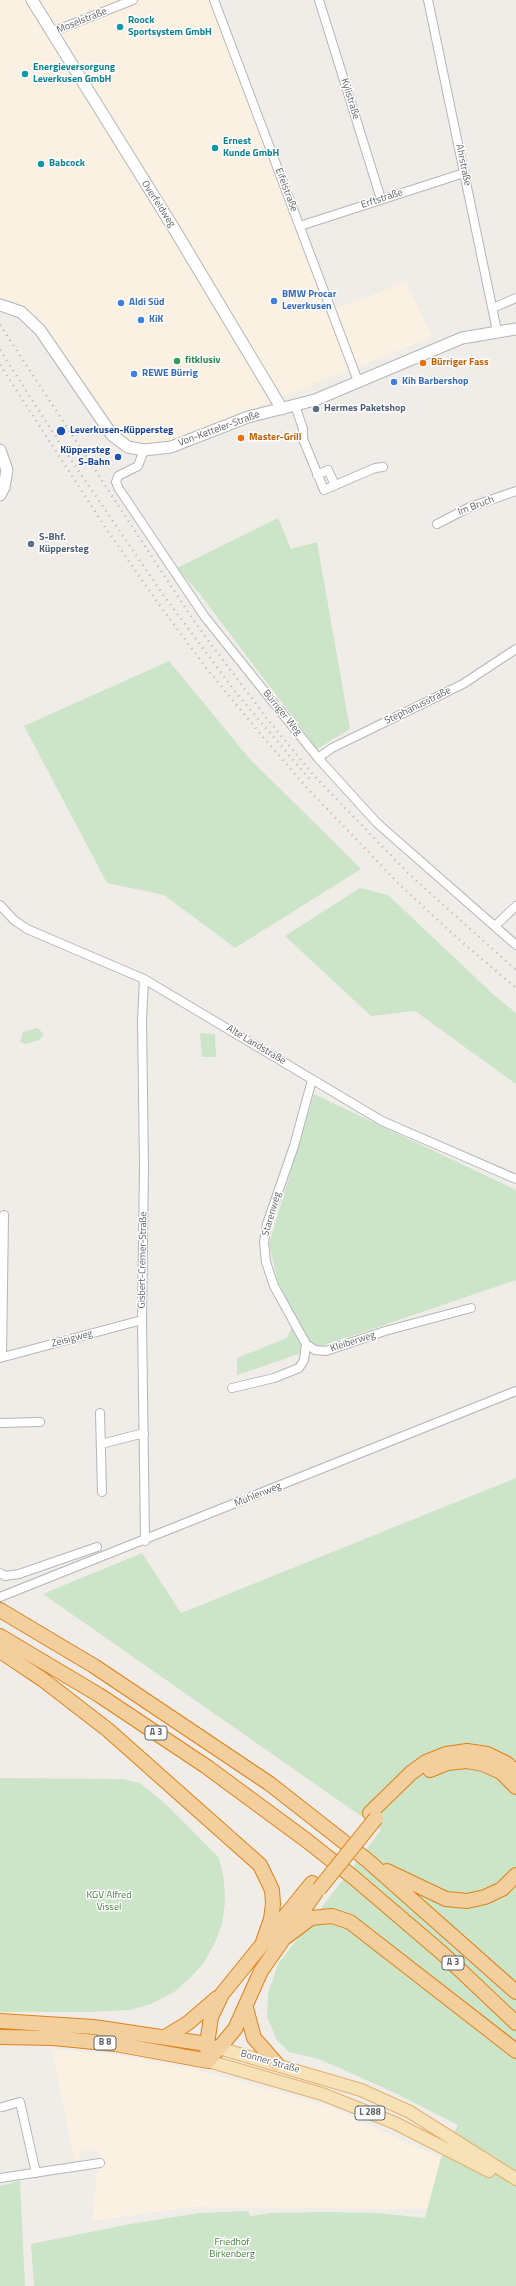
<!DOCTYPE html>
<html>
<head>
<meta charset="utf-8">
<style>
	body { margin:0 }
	canvas { display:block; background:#f0ede8 }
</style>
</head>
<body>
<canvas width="516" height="2286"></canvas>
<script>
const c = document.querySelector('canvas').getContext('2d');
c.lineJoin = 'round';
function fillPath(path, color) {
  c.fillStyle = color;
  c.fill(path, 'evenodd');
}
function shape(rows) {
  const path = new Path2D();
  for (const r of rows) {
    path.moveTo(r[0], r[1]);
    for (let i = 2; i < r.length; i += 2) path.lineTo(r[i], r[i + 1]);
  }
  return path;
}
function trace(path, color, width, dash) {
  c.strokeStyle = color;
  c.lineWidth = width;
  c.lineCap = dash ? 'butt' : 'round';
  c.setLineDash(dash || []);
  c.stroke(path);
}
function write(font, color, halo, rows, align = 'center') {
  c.font = font + ' "Titillium Web",sans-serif';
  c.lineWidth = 3;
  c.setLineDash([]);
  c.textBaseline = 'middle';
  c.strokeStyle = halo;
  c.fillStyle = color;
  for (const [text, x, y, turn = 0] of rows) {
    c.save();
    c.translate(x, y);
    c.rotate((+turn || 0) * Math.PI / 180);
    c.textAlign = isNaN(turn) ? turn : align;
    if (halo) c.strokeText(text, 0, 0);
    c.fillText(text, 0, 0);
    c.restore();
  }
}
const commercial = shape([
	[0,0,210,0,328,312,406,282,432,337,178,438,154,445,141,445,122,437,38,317,17,302,0,298],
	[52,2049,125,2056,193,2069,325,2105,441,2158,427,2209,190,2207,92,2221,99,2156,97,2148,79,2152,81,2160,74,2160]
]);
const green = shape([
	[278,518,291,549,317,542,350,729,317,749,199,593,177,568],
	[169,661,249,758,361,869,235,948,164,895,107,883,24,726],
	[360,888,388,895,494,995,516,1013,516,1084,415,1011,371,1016,285,936],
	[37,1028,44,1034,39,1040,26,1044,20,1042,23,1032],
	[200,1033,215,1034,216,1057,202,1057],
	[314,1094,516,1190,516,1280,237,1375,237,1358,287,1338,295,1319,278,1282,269,1244],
	[516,1478,516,2286,34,2286,31,2244,130,2224,200,2213,248,2211,250,2216,271,2213,325,2212,377,2213,425,2218,441,2158,458,2125,393,2092,319,2059,289,2052,277,2040,267,2017,268,1993,278,1964,381,1830,43,1594,142,1553,181,1613],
	[0,1778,122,1779,140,1783,169,1807,219,1858,224,1880,225,1902,222,1924,214,1945,203,1964,188,1980,174,1992,151,2004,130,2010,89,2012,0,2012],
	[20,2181,25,2286,0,2286,0,2186]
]);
const street = shape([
	[214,0,358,381],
	[319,0,381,199],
	[428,0,497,331],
	[52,32,133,0],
	[300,226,464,173],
	[493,308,516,298],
	[295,405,303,429,303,439,324,490,375,468,383,467],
	[144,450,138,466,118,476,116,482,119,489,205,617,318,758,377,823,516,945],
	[317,475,328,470,335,485],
	[437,524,470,507,516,491],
	[318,758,332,748,463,684,516,649],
	[0,905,14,920,27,929,144,979,382,1121,516,1179],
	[495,926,516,906],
	[144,979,142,1021,144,1166,142,1320,145,1541],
	[306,1344,274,1286,266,1262,264,1242,267,1224,294,1146,312,1080],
	[2,1357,4,1215],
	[0,1358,142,1320],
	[232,1388,274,1378,299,1368,304,1360,306,1344,315,1350,326,1351,385,1331,471,1308],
	[100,1413,102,1492],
	[0,1423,40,1422],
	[101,1444,144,1433],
	[0,1573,5,1576,19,1574,97,1547],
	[0,1597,516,1391],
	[2,2107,20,2102,36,2173],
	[0,2178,100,2163]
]);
const secondary = shape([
	[32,0,173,227,282,409],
	[0,305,21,312,40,330,112,435,128,447,144,450,171,447,248,417,315,400,462,338,516,329],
	[0,450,7,470,4,487,0,495]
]);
const primary = shape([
	[212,2046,361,2090,410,2112,516,2179],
	[208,2061,322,2094,395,2123,489,2171]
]);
const highway = shape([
	[0,1610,94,1666,270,1784,367,1860,516,1992],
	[0,1636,99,1695,207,1767,306,1840,353,1877,442,1953,516,2023],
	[0,1651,42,1679,108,1730,260,1865,272,1890,273,1904,271,1919,263,1942],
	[430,1770,447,1763,467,1761,483,1764,501,1772,516,1787],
	[370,1813,411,1773,426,1762,446,1754,467,1751,487,1754,506,1763,516,1772],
	[387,1871,446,1899,467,1901,485,1897,502,1889,516,1875],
	[283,1939,311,1918,332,1916,350,1922,516,2051],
	[246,2008,254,2038,276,2063],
	[0,2021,94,2027,207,2044],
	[0,2037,53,2038,115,2044,208,2061],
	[165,2037,188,2023,217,1998],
	[208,2061,207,2044,211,2017,222,1994,312,1883],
	[208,2061,235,2029,261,1971,316,1892]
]);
const rail = shape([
	[0,325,196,624,268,720,317,779,410,875,516,970],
	[0,350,61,445,164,596,237,694,312,782],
	[0,365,107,530,158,603,207,669,263,737,307,788,401,886,455,936,516,988]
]);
const highwayBridge = shape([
	[319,1889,376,1818]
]);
const markers = [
	[120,27,4,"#0f9aa8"],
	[25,74,4,"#0f9aa8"],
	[215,148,4,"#0f9aa8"],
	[41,164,4,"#0f9aa8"],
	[274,301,4,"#3f7fe0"],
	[121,303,4,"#3f7fe0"],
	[141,320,4,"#3f7fe0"],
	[177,361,4,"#2e9e5b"],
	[423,363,4,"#e8710a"],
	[134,374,4,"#3f7fe0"],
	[394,382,4,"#3f7fe0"],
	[316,409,4,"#5c6f8a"],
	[61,431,5,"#1a4fb4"],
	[241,438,4,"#e8710a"],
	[118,457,4,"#1a4fb4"],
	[31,544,4,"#5c6f8a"]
];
const shields = [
	[156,1733,22],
	[453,1963,22],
	[105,2043,22],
	[370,2113,30]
];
const shieldNames = [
	["A 3",156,1733],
	["A 3",453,1963],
	["B 8",105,2043],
	["L 288",370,2113]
];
const streetNames = [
	["Moselstraße",82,21,-22],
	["Kyllstraße",350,99,73],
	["Ahrstraße",463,165,78],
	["Eifelstraße",286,190,69],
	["Erftstraße",382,199,-18],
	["Overfeldweg",158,204,57],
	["Von-Ketteler-Straße",219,429,-20],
	["Im Bruch",476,506,-21],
	["Stephanusstraße",418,706,-26],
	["Bürriger Weg",282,713,51],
	["Alte Landstraße",256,1045,31],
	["Starenweg",272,1214,-74],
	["Gisbert-Cremer-Straße",143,1260,-89],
	["Zeisigweg",72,1339,-15],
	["Kleiberweg",353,1342,-18],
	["Mühlenweg",258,1495,-22],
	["Bonner Straße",270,2062,16]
];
const cultureNames = [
	["Roock",128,21],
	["Sportsystem GmbH",128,33],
	["Energieversorgung",33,68],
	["Leverkusen GmbH",33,80],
	["Ernest",223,142],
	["Kunde GmbH",223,154],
	["Babcock",49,164]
];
const shopNames = [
	["BMW Procar",282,295],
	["Leverkusen",282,307],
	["Aldi Süd",129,303],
	["KiK",149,320],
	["REWE Bürrig",142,374],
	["Kih Barbershop",402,382]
];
const leisureNames = [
	["fitklusiv",185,361]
];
const foodNames = [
	["Bürriger Fass",431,363],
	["Master-Grill",249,438]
];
const serviceNames = [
	["Hermes Paketshop",324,409],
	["S-Bhf.",39,538],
	["Küppersteg",39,550]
];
const transitNames = [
	["Leverkusen-Küppersteg",70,431],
	["Küppersteg",110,451,"right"],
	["S-Bahn",110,463,"right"]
];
const parkNames = [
	["KGV Alfred",109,1896],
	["Vissel",109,1908],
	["Friedhof",232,2243],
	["Birkenberg",232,2255]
];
fillPath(commercial, '#fbf1e2');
fillPath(green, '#cce4c8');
trace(street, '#b3b6b9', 10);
trace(secondary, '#b2b6b9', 13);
trace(primary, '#e3b06e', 14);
trace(highway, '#de821a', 16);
trace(street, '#fff', 8);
trace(secondary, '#fff', 11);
trace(primary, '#f7e2b7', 12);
trace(highway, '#f2cf9d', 14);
trace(rail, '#b4b5b5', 2.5, [1, 5]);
trace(highwayBridge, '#de821a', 16, []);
trace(highwayBridge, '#f2cf9d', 14);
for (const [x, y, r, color] of markers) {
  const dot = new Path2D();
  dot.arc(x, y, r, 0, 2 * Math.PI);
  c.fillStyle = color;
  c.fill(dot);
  trace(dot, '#fff', 1.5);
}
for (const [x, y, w] of shields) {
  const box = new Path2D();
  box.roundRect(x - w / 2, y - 7, w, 14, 3);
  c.fillStyle = '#fff';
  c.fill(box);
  trace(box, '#606467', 1);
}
write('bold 9px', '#606467', null, shieldNames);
write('10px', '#606467', '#fff', streetNames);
write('bold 10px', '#0d838f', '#fff', cultureNames, 'left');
write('bold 10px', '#366cbe', '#fff', shopNames, 'left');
write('bold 10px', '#27864d', '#fff', leisureNames, 'left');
write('bold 10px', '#c56008', '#fff', foodNames, 'left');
write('bold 10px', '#4e5e75', '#fff', serviceNames, 'left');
write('bold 10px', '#164399', '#fff', transitNames, 'left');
write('10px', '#457f3f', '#fff', parkNames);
</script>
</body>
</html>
